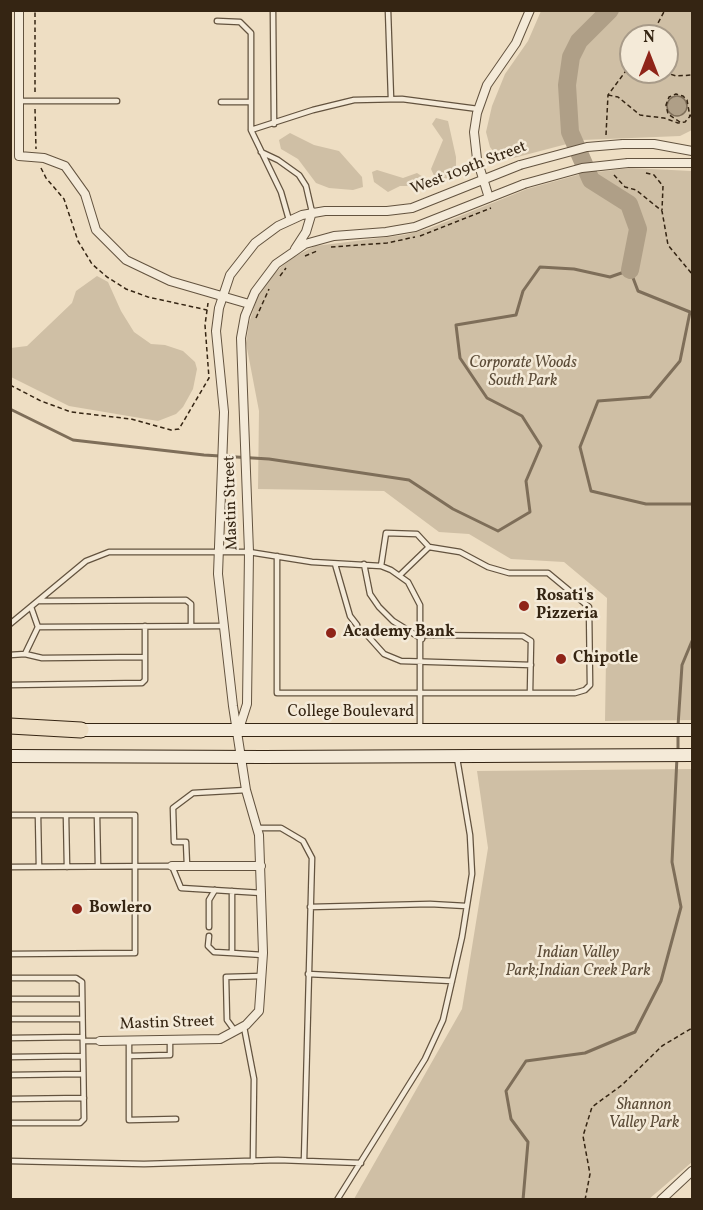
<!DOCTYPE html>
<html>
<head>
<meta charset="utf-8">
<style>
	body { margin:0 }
	#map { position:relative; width:703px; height:1210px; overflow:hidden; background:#eedec3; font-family:Vollkorn,serif }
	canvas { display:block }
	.frame { position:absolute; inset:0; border:12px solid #352513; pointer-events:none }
	.north { position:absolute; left:619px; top:24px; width:60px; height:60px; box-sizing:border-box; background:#f4ead8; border:2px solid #a89b89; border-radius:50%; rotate:0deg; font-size:16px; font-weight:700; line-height:24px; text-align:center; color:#352513 }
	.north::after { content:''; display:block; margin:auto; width:21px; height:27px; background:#8f2418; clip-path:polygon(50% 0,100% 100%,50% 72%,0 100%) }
</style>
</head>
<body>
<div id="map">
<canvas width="703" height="1210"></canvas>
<div class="frame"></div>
<div class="north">N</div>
</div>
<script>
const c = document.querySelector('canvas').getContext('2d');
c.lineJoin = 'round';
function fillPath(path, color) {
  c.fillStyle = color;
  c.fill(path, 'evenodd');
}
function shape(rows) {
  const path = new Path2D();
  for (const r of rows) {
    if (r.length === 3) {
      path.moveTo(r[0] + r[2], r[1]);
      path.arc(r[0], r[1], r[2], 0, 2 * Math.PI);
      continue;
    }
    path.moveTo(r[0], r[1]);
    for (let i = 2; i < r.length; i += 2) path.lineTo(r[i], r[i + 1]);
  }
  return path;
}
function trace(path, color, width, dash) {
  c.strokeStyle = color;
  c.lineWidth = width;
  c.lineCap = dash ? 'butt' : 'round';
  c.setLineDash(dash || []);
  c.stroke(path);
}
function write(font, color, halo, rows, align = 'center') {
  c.font = font + ' Vollkorn,serif';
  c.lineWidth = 5;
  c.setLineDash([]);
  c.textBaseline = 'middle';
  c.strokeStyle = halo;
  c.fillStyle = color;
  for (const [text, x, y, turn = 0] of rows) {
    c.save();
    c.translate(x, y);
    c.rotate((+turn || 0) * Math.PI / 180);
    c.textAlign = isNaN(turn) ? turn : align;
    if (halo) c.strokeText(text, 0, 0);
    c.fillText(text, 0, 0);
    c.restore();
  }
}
const green = shape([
	[541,11,692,11,692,130,680,136,582,140,506,160,497,156,490,147,486,132,492,106,505,74,528,41],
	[631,36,667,36,667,72,631,72],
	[436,118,448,121,456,157,456,168,453,174,441,182,436,180,431,169,443,140,432,124],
	[290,133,314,145,339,151,362,177,363,187,353,190,329,188,316,183,298,159,281,149,279,140],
	[630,168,692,171,692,720,605,721,607,598,564,562,511,559,469,534,439,532,384,491,258,489,259,411,246,343,249,323,258,296,267,281,281,267,294,257,315,246,404,235,428,229,527,189,581,174],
	[377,170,403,178,417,173,423,177,425,181,420,186,400,186,388,192,374,182,372,172],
	[97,276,108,282,121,311,134,332,151,344,165,345,183,351,195,362,197,369,193,389,183,407,176,414,158,421,69,406,11,377,11,348,27,346,72,303,76,291],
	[692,769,692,1162,649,1199,354,1199,462,1009,488,848,477,771]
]);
const water = shape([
	[677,106,10]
]);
const stream = shape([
	[10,409,73,440,204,455,269,459,409,480,453,509,498,531,530,512,526,481,541,446,522,416,487,398,460,358,456,325,516,315,523,291,540,267,574,269,610,277,630,270,638,291,690,312,680,361,650,397,598,401,580,447,591,491,646,504,692,504],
	[678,726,682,665,692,641],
	[678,750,678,733],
	[523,1200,528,1142,511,1119,506,1091,526,1061,585,1053,635,1032,661,981,681,907,672,862,677,757]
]);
const river = shape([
	[610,10,579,41,571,57,567,85,570,132,591,180,629,204,638,229,630,270]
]);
const path = shape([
	[651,36,665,10],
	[664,72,676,76,692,75],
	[35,92,35,10],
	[608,95,618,97,640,115,646,116,664,118,678,123,685,122,692,114],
	[35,109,36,149],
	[680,122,668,114,666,105,669,97,676,94,683,96,687,100,690,117],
	[606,135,608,95,631,64],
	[41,168,46,178,64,199,78,241,92,264,107,277,126,289,148,297,207,310],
	[646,173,654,175,663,186,662,210],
	[614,175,625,187,636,190,662,211,668,245,692,274],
	[420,236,491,208],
	[331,247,387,243,415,237],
	[305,256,317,251],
	[280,276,286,268],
	[256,318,269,289],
	[10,385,41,401,71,412,131,419,171,430,179,429,209,378,205,325,208,303],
	[585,1200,590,1174,583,1136,592,1107,622,1085,662,1046,692,1028]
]);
const service = shape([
	[273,10,274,124],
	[388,10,391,99],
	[217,21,240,22,251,33,251,130,281,192,289,220],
	[19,101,117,101],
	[221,102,249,102],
	[251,130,313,110,354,100,402,99,478,109],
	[261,152,278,160,299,175,306,186,312,212],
	[277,556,277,693,575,693,585,690,590,685,589,607,548,573,509,573,488,567,460,552,429,547,400,575],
	[335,564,350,616,357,625],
	[364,564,370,594,379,607,393,621,422,639],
	[381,566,386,533,417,534,429,547],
	[38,601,186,600,191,604,191,626],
	[31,607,38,627,223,626],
	[10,624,86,561,109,552,249,552,312,562,381,566,391,570,408,582,420,605,420,730],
	[367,635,384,654,401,661,531,665],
	[422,635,523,636,531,641,530,693],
	[25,654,38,627],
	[10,655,25,654,42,658,145,657],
	[10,685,142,683,145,680,145,626],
	[10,815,135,815,135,953,10,954],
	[38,815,39,867],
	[66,815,67,867],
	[97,815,98,866],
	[256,828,281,828,303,841,312,858,304,1161],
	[187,865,186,842,174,842,173,808,193,793,246,790],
	[10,867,172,866,181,888,262,893],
	[232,891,232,953,263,955],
	[310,907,430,904,466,906],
	[209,927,209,900,215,890],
	[209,936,208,946,214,952,232,953],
	[308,974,452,981],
	[10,978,76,978,82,982,84,1119,80,1123,10,1123],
	[10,999,82,999],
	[10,1019,82,1019],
	[244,1027,254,1079,253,1161],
	[235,1031,227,1020,226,977,262,976],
	[10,1038,83,1037],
	[83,1041,100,1041],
	[129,1041,129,1120,176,1119],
	[129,1056,170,1055,170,1040],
	[10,1057,83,1056],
	[10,1075,83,1074],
	[10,1099,84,1098],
	[10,1161,144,1164,278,1160,361,1163],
	[337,1200,425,1059,443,1020,462,937,472,874,470,835,457,758]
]);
const minor = shape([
	[19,10,19,156,44,158,65,166,85,194,96,230,126,260,170,281,249,304],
	[623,144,654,144,692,151],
	[628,163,692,163],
	[489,198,477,159,474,132,477,113,487,85,516,43,530,10],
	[295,249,306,232,312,212],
	[239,729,247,704,249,552,241,338,245,316,255,292,276,264,305,244,334,236,386,232,415,227,524,184],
	[172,866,261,866],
	[100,1041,220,1039,246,1025,259,1011,263,953,259,835,246,790,233,706,218,574,224,412,216,331,219,308,230,275,255,243,278,226,302,215,325,211,387,211,412,208,520,165],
	[661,1200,692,1171]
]);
const secondary = shape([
	[73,730,692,730],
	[10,756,263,757,692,755]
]);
const motorway = shape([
	[10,726,81,730]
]);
const minorBridge = shape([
	[520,165,587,147,623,144],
	[524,184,582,168,628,163]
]);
const markers = [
	[524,606,6,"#8f2418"],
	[331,633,6,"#8f2418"],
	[561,659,6,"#8f2418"],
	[77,909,6,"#8f2418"]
];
const streetNames = [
	["West 109th Street",469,169,-21],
	["Mastin Street",232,503,-92],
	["College Boulevard",351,713],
	["Mastin Street",167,1024,-2]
];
const parkNames = [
	["Corporate Woods",523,364],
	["South Park",523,382],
	["Indian Valley",578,954],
	["Park;Indian Creek Park",578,972],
	["Shannon",644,1106],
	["Valley Park",644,1124]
];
const poiNames = [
	["Rosati's",536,597],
	["Pizzeria",536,615],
	["Academy Bank",343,633],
	["Chipotle",573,659],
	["Bowlero",89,909]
];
fillPath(green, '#cfbfa5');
fillPath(water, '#af9f87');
trace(water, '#7e6e59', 1.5);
trace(stream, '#7e6e59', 3);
trace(river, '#af9f87', 18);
trace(service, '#63533f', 7);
trace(minor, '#63533f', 10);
trace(secondary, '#352513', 14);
trace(motorway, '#352513', 17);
trace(path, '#352513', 1.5, [4.5, 3]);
trace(service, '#f4ead8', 4.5);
trace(minor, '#f4ead8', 8);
trace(secondary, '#f4ead8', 12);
trace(motorway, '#eedec3', 15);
trace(minorBridge, '#63533f', 10, []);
trace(minorBridge, '#f4ead8', 8);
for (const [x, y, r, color] of markers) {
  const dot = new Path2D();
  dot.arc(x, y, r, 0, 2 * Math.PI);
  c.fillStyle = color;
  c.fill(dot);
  trace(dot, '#f4ead8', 2);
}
write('16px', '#352513', '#f4ead8', streetNames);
write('italic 16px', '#5c4c38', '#f4ead8', parkNames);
write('bold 16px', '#352513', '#f4ead8', poiNames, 'left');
</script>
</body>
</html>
